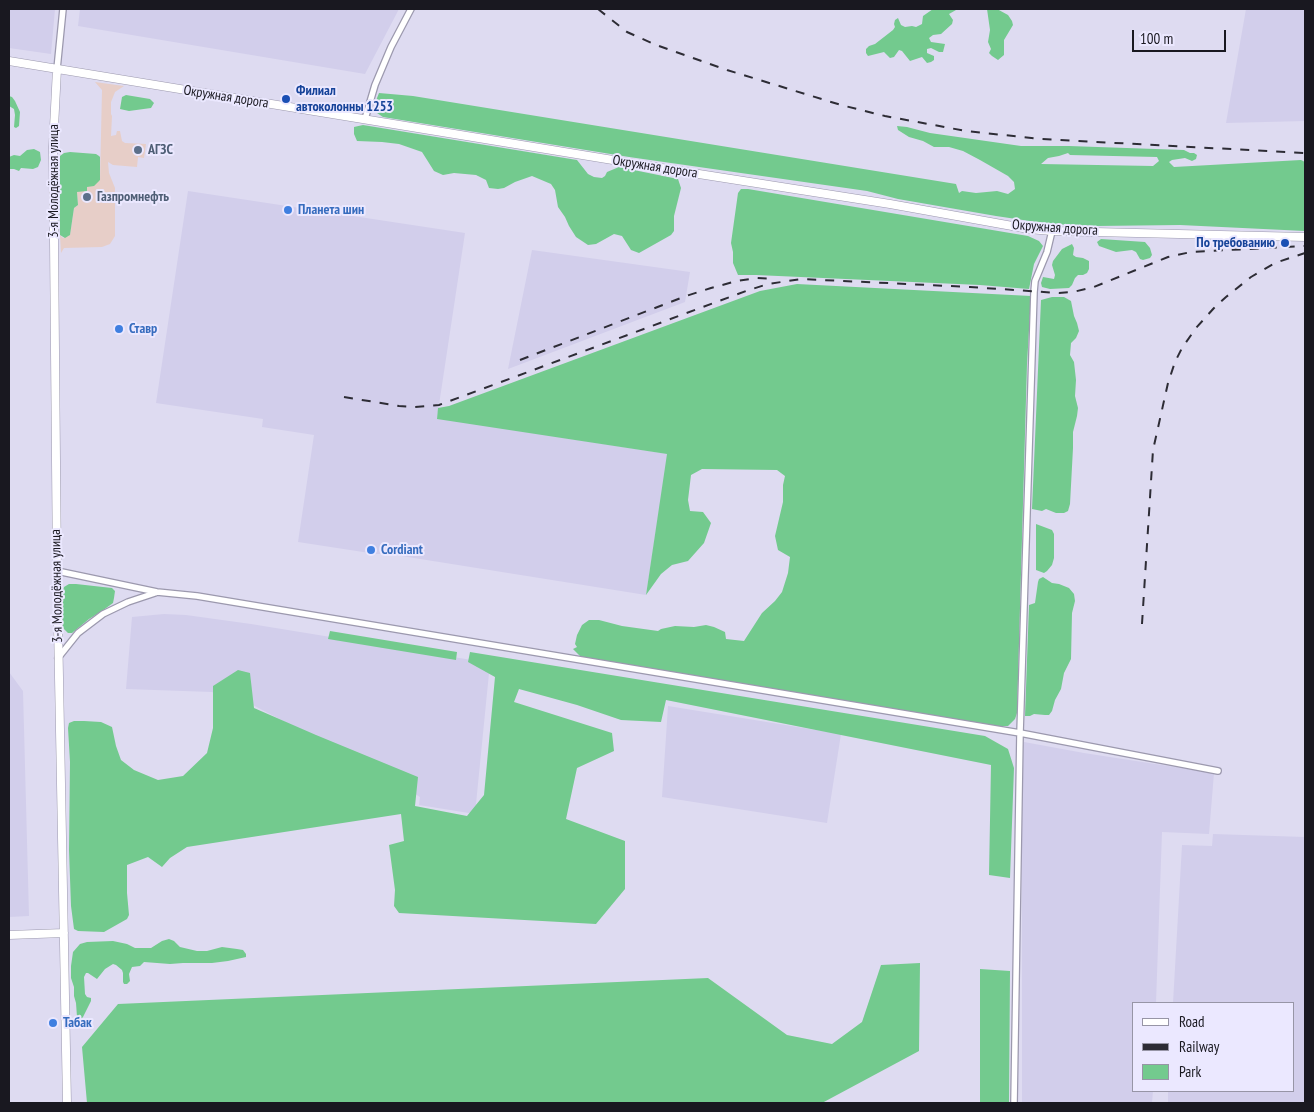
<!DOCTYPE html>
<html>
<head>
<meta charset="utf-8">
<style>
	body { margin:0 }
	#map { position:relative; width:1314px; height:1112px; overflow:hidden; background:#dedbf1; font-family:"PT Sans Narrow",sans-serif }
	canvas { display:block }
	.frame { position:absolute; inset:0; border:10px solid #191820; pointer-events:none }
	.legend { position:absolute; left:1132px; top:1002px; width:162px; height:90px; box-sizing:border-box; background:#ebe8ff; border:1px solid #9795a6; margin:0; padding:6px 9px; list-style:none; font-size:15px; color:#191820 }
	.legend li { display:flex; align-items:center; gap:10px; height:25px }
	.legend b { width:25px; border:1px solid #9795a6 }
	.scale { position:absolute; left:1132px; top:30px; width:94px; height:22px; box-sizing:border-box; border:2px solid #191820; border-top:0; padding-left:6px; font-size:15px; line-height:18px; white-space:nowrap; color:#191820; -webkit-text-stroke:4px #ebe8ff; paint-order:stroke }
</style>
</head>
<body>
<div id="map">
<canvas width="1314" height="1112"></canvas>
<div class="frame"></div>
<ul class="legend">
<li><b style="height:6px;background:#fff"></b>Road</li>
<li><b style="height:6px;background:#2d2c35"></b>Railway</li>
<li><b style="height:14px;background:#73ca8e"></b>Park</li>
</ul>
<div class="scale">100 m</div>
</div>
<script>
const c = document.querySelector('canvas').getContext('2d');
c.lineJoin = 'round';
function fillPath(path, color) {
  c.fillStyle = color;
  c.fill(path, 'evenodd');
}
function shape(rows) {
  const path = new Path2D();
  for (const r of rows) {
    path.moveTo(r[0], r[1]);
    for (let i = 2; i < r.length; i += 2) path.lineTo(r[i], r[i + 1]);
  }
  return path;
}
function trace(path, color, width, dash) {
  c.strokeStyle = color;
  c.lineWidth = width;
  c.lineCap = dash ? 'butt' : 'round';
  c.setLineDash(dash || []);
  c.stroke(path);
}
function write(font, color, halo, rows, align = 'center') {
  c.font = font + ' "PT Sans Narrow",sans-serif';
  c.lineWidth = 4;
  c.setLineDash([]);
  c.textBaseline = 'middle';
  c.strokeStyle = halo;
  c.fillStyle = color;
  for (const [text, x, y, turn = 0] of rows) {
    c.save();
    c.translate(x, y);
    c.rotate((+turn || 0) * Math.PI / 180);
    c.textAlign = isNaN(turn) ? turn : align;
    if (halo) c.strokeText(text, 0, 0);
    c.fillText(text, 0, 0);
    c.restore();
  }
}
const commercial = shape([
	[95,82,124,86,115,92,111,102,111,114,112,116,111,136,116,135,117,131,120,131,122,141,125,143,146,144,144,158,138,157,137,167,113,165,108,162,109,173,115,188,115,236,110,244,102,247,64,248,61,253,60,235,63,238,70,235,74,208,78,205,77,192,100,180,102,90]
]);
const built = shape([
	[9,9,55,9,51,54,9,48],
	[80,9,399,9,365,74,78,26],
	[1246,9,1305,9,1305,121,1226,123],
	[188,191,465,233,437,418,668,454,646,595,389,554,376,554,298,542,314,435,262,427,263,419,156,403],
	[532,250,690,272,685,302,508,369],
	[164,614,186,615,251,624,490,663,475,814,419,805,420,797,383,774,251,704,249,710,212,692,126,689,132,617],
	[9,672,23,691,29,916,9,917],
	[668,706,841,734,827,823,662,797],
	[1024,742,1084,753,1214,773,1209,834,1162,832,1156,1003,1133,1003,1133,1091,1153,1091,1152,1103,1022,1103,1022,749],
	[1213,834,1305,837,1305,1103,1168,1103,1168,1091,1293,1091,1293,1003,1173,1003,1182,845,1212,846]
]);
const green = shape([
	[933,9,956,9,956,10,949,14,953,20,952,24,941,34,933,35,929,38,931,42,945,44,943,52,939,52,931,48,927,49,927,53,934,56,934,60,931,62,927,63,922,57,910,61,902,51,899,50,894,57,890,58,884,52,868,56,866,53,866,49,869,46,875,44,893,30,895,27,894,24,895,20,898,18,901,25,905,27,912,26,916,27,922,24,923,16],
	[987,9,997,9,1008,15,1012,21,1013,25,1004,40,1004,55,998,60,992,56,989,53,991,49,988,42,990,30],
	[379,93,413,96,956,184,959,193,962,191,976,193,997,191,1008,194,1015,189,1014,182,1008,176,980,160,963,151,949,147,934,147,923,141,909,137,898,130,897,126,907,127,930,133,1021,146,1069,146,1184,150,1190,153,1194,153,1197,155,1196,159,1192,161,1185,158,1172,160,1169,162,1174,167,1301,160,1305,162,1305,231,1180,225,1096,226,1050,224,996,216,898,199,867,191,629,157,383,117,377,113,376,107,375,103],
	[1068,153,1070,155,1157,157,1159,161,1153,166,1041,164,1048,158,1059,156],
	[126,95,150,99,154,103,151,108,129,111,120,109,122,97],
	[9,96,12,97,15,101,20,112,19,126,16,128,14,127,15,115,14,109,9,106],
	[363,125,577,160,588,174,594,177,602,178,605,176,607,172,619,167,678,179,681,188,674,216,674,231,671,235,639,253,631,250,622,236,614,234,596,244,588,245,576,237,569,226,565,217,558,207,555,190,551,184,532,176,515,182,504,188,498,189,489,188,486,180,476,175,454,173,443,175,434,171,422,152,399,144,382,142,357,141,354,134,354,127],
	[34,149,40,152,41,160,38,167,33,169,21,168,19,171,14,169,9,169,9,157,14,155,20,156,27,150],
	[70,152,96,154,99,156,100,157,100,180,94,186,87,187,87,191,77,192,78,205,74,208,70,235,65,238,60,235,59,162,60,156,64,153],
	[741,189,748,189,1028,236,1039,241,1043,246,1034,264,1029,289,980,285,756,275,738,275,733,263,733,252,731,243,738,193],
	[1101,239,1145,242,1150,248,1152,255,1150,258,1143,260,1140,259,1136,252,1132,250,1116,252,1099,246,1097,242],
	[1072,244,1074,248,1073,255,1076,257,1083,258,1089,261,1089,269,1087,273,1083,275,1078,275,1075,278,1072,285,1069,288,1050,289,1042,287,1041,283,1043,277,1054,279,1055,275,1052,265,1053,261,1062,249],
	[797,284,1031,296,1027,364,1017,713,1015,719,1008,726,989,726,587,658,580,656,573,649,577,647,575,644,577,635,582,625,589,620,599,620,622,626,658,631,661,629,675,626,694,627,706,625,714,627,725,632,726,639,744,641,762,613,775,601,782,592,788,573,790,557,778,550,775,536,783,502,783,485,785,476,777,470,702,469,691,475,688,500,690,511,703,512,711,523,704,543,688,561,672,565,661,574,646,595,667,454,437,419,438,408,449,406,760,291],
	[1052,297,1064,297,1071,301,1074,316,1077,323,1079,331,1076,338,1071,343,1070,355,1074,362,1076,380,1075,396,1078,408,1077,416,1073,432,1073,448,1070,504,1068,511,1064,513,1056,513,1046,509,1042,511,1032,509,1041,300],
	[1036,524,1052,530,1054,534,1054,558,1052,565,1047,571,1044,573,1036,570],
	[1043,577,1052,583,1059,584,1069,588,1074,594,1075,601,1072,613,1071,659,1064,673,1061,689,1055,700,1052,711,1049,715,1045,715,1034,714,1030,716,1025,716,1029,605,1035,603,1038,582,1039,579],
	[69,584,76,584,112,588,115,591,114,598,113,603,102,611,89,619,72,633,68,633,63,628,62,595,64,587],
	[330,631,457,652,456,660,328,639],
	[470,652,985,736,1008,749,1014,768,1010,878,989,875,991,765,666,700,661,722,621,720,577,705,519,689,514,702,612,733,614,751,577,768,566,819,625,841,625,889,596,924,399,913,394,906,395,890,389,845,404,841,401,814,187,847,170,858,162,867,148,857,127,865,127,893,129,915,127,919,104,932,78,931,74,929,71,906,69,850,70,762,68,728,69,723,74,721,84,721,101,722,112,727,116,746,121,760,134,770,158,780,183,776,207,753,213,728,213,686,238,670,250,673,254,708,316,735,418,777,415,806,467,816,484,795,495,677,468,662],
	[169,939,174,941,180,947,197,951,207,951,222,947,237,949,243,950,246,954,246,957,228,961,212,963,183,963,170,964,144,962,140,966,132,967,129,974,130,981,127,984,124,984,123,982,123,973,122,970,116,965,113,964,105,969,97,979,88,973,86,973,84,977,85,994,87,997,91,998,91,1001,83,1017,81,1019,77,1017,76,1003,74,996,74,987,71,978,71,966,73,952,80,944,87,942,113,941,127,944,135,948,151,948,162,941],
	[920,963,919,1051,822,1103,87,1103,82,1047,118,1004,708,978,787,1035,832,1044,862,1022,881,965],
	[980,969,1010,971,1009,1103,980,1103]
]);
const minor = shape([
	[57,69,63,9],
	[365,119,375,85,391,47,411,9],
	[57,571,157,592,197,596,1020,733,1218,771],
	[58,658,78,633,103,614,128,602,155,593],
	[1014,1103,1020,733,1034,292,1035,281,1047,252,1052,231]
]);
const secondary = shape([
	[9,61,686,172,890,204,1029,229,1052,231,1305,237],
	[57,69,53,147,54,241,57,571,67,1103],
	[9,935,64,933]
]);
const rail = shape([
	[598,9,627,32,656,45,727,70,841,105,885,116,966,131,1041,139,1305,153],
	[520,360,686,296,711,288,737,281,757,278,774,279],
	[344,397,399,406,414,407,439,405,746,291,768,284,801,279,970,287,1059,293,1073,292,1094,287,1168,257,1191,252,1305,246],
	[1142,624,1153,450,1168,383,1175,362,1182,348,1196,328,1214,308,1226,297,1251,277,1275,263,1305,253]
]);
const markers = [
	[286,99,5,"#1a4fb4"],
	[138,150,5,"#5c6f8a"],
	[87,197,5,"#5c6f8a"],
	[288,210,5,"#3f7fe0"],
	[1285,243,5,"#1a4fb4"],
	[119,329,5,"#3f7fe0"],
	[371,550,5,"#3f7fe0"],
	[53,1023,5,"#3f7fe0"]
];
const transitNames = [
	["Филиал",296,91],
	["автоколонны 1253",296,107],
	["По требованию",1275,243,"right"]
];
const streetNames = [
	["Окружная дорога",226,97,9],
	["Окружная дорога",655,167,9],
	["3-я Молодёжная улица",54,181,-90],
	["Окружная дорога",1055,228,4],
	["3-я Молодёжная улица",57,586,-91]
];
const serviceNames = [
	["АГЗС",148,150],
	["Газпромнефть",97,197]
];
const shopNames = [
	["Планета шин",298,210],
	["Ставр",129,329],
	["Cordiant",381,550],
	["Табак",63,1023]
];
fillPath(commercial, '#e7cec8');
fillPath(built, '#d2ceeb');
fillPath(green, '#73ca8e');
trace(minor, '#9c99ae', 8);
trace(secondary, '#9c99ae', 9);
trace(minor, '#fff', 5.5);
trace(secondary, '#fff', 8);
trace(rail, '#2d2c35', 2, [9, 9]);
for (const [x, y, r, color] of markers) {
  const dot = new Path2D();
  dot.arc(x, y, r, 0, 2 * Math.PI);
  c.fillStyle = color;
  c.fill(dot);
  trace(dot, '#ebe8ff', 2);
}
write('bold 14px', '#164399', '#ebe8ff', transitNames, 'left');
write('14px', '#191820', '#ebe8ff', streetNames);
write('bold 14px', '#4e5e75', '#ebe8ff', serviceNames, 'left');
write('bold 14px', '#366cbe', '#ebe8ff', shopNames, 'left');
</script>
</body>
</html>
